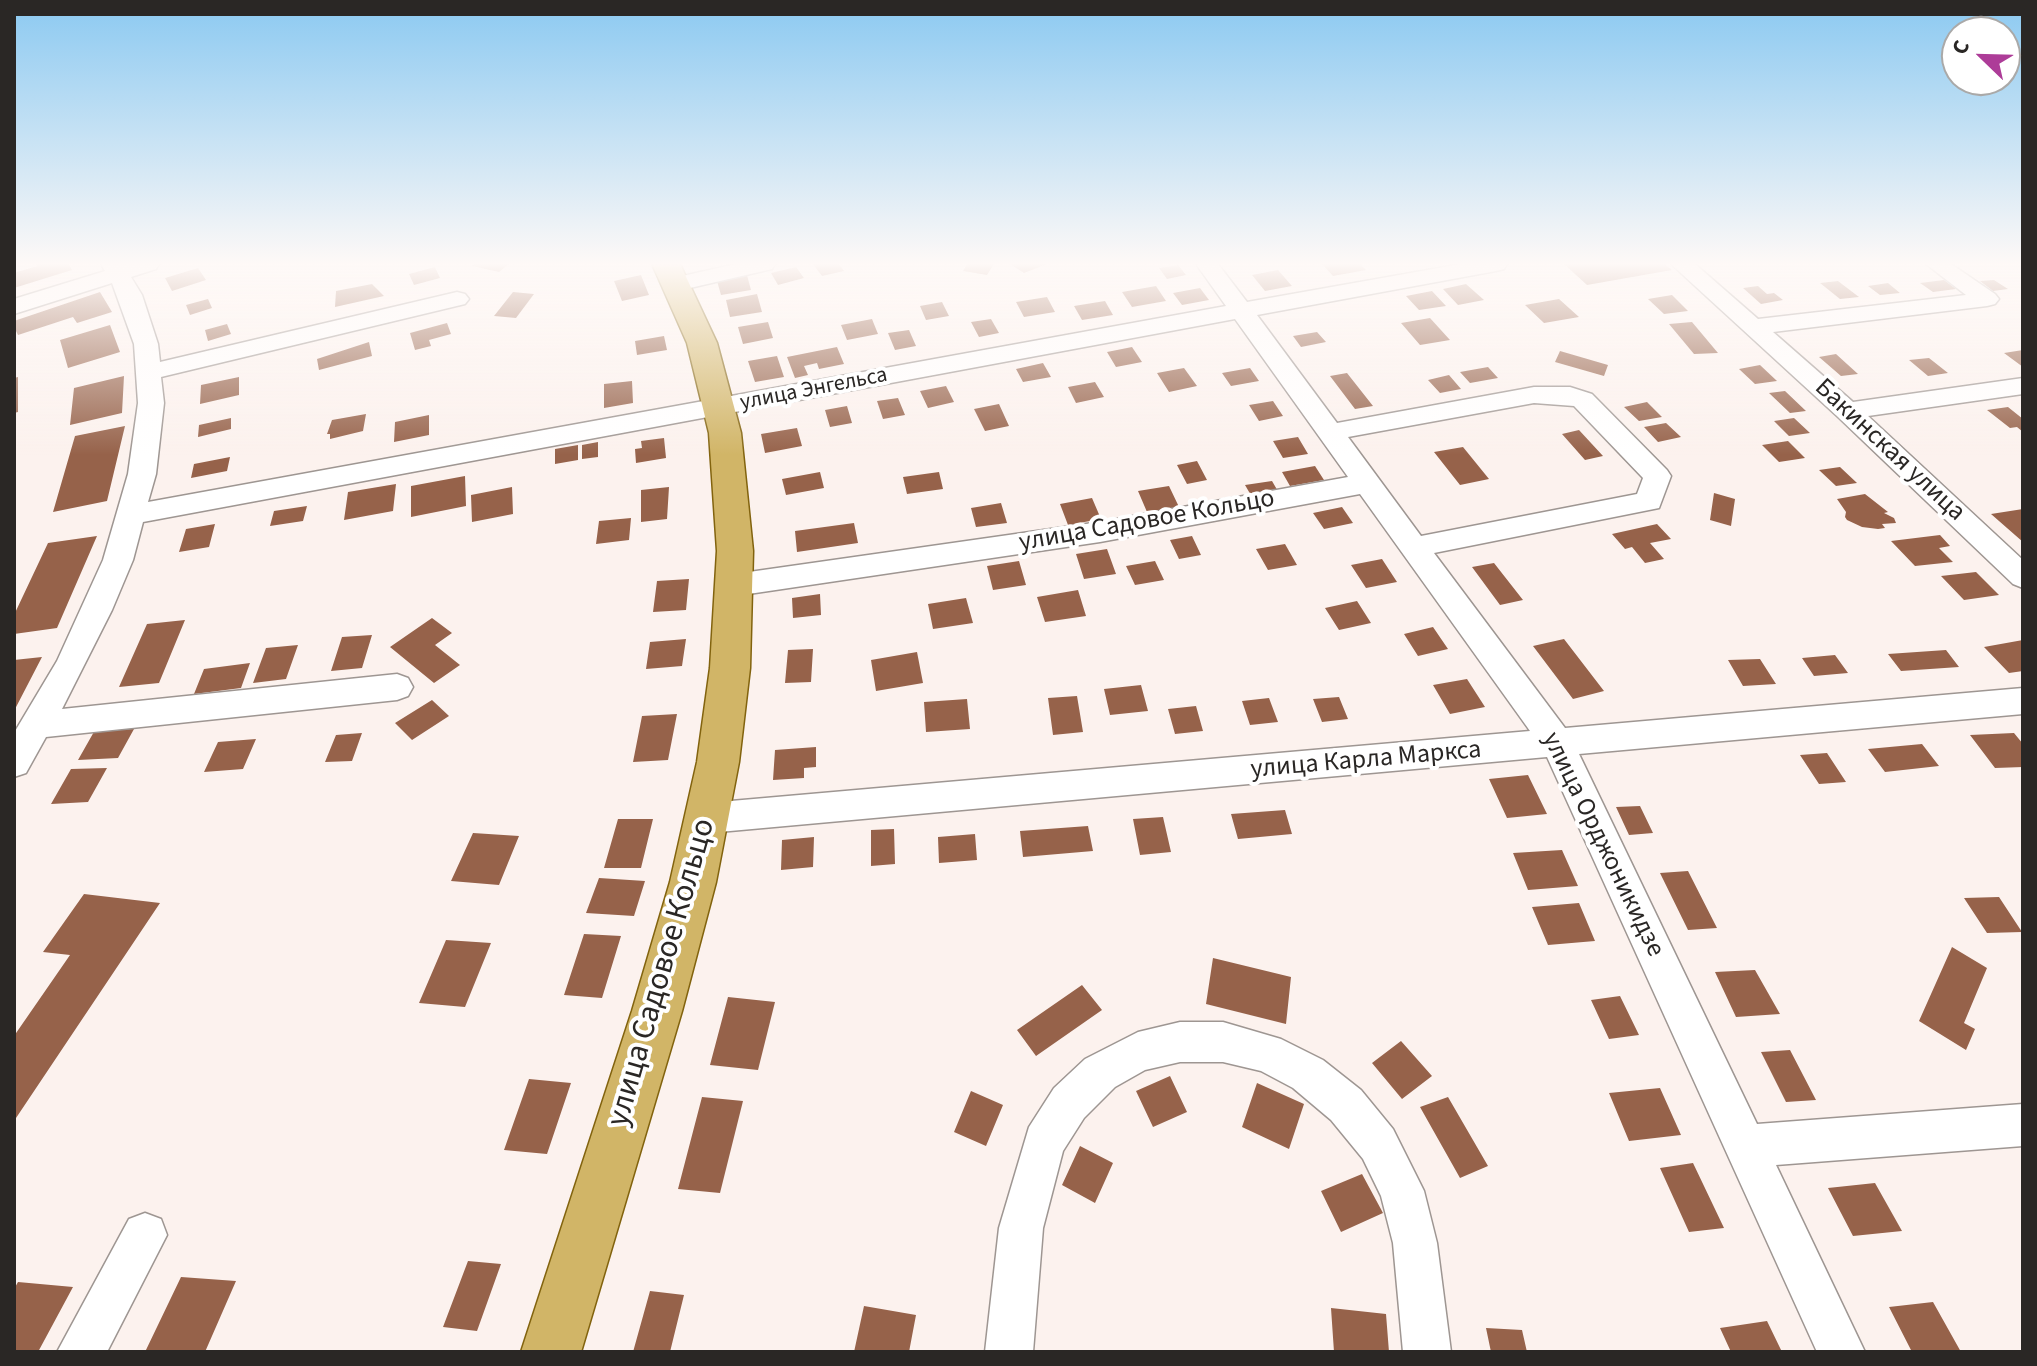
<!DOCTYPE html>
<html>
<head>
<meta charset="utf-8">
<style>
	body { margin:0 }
	#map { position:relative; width:2037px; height:1366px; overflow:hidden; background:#fcf2ee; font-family:"Source Sans 3",sans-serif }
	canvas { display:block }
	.frame { position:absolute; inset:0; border:16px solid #2a2725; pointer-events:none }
	.north { position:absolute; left:1941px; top:16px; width:80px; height:80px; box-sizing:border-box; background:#fff; border:2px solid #aaa9a8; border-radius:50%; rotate:293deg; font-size:22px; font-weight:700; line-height:32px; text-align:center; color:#2a2725 }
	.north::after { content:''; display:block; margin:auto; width:28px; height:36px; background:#ad3c98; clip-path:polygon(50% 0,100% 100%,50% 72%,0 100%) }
</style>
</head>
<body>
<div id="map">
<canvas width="2037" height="1366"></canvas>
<div class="frame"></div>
<div class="north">С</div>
</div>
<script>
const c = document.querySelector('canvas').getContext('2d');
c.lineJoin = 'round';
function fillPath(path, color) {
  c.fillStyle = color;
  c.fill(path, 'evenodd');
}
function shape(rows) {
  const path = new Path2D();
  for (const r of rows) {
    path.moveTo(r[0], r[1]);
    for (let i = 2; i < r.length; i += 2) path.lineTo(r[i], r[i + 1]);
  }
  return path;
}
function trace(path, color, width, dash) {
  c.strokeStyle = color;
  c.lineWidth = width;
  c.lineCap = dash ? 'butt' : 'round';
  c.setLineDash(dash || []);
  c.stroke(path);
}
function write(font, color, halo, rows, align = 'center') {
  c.font = font + ' "Source Sans 3",sans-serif';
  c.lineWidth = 8;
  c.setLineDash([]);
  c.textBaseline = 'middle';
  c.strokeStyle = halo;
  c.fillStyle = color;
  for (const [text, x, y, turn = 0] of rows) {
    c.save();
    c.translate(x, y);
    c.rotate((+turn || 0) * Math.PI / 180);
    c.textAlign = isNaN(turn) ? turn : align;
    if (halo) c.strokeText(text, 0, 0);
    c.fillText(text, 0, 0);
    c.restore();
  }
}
const building = shape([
	[36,264,69,264,72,270,14,288,14,273,37,266],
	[475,264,509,264,499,272,472,266],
	[813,264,839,264,844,271,822,276],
	[967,264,994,264,987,275,963,271],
	[1010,264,1047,264,1024,273],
	[1322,264,1360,264,1366,270,1333,276],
	[1564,264,1665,264,1672,270,1587,285],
	[1178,265,1186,275,1167,279,1159,268],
	[435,267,440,278,414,285,409,274],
	[796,267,804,278,778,285,771,273],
	[198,268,206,280,172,291,165,278],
	[1278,270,1292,286,1265,291,1252,275],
	[641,275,649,295,622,301,614,281],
	[747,275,751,290,721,295,717,281],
	[1944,280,1956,289,1933,292,1920,283],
	[1994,280,2008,289,1993,291,1980,281],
	[1838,281,1859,297,1840,299,1820,283],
	[1888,283,1900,293,1880,295,1868,286],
	[372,284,384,296,335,307,336,291],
	[1466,284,1484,300,1458,305,1443,289],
	[1156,286,1166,301,1132,307,1122,292],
	[1758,286,1767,294,1774,293,1783,300,1761,304,1743,288],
	[1200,288,1209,300,1182,305,1173,293],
	[1432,291,1446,306,1419,310,1406,296],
	[100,292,112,312,77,323,73,317,18,335,14,327,14,321],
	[513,292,534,294,516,318,494,316],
	[757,294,762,312,730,317,726,300],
	[1672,295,1688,311,1664,314,1648,299],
	[1047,297,1055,312,1024,317,1016,302],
	[208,299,212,308,190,315,186,305],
	[1559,299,1579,317,1544,323,1525,305],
	[1105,301,1113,315,1082,320,1074,306],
	[942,302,949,316,926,320,920,306],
	[1430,318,1450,340,1420,345,1401,323],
	[872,319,878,334,847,340,841,325],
	[991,319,999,333,979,337,971,322],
	[768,322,773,338,743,344,738,327],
	[1692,322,1718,353,1694,354,1669,324],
	[447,323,451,334,429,340,431,346,415,350,410,333],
	[227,324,231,334,208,341,205,330],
	[110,325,120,352,68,368,60,340],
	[909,330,916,346,895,350,888,333],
	[1317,332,1326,342,1301,347,1293,336],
	[664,336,667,350,637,355,635,341],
	[369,342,372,356,319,370,317,359],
	[837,347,844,364,819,369,817,363,804,366,808,375,795,378,787,357],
	[1132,347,1142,362,1116,367,1107,352],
	[2023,350,2023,367,2004,353],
	[1560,351,1608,365,1604,376,1555,362],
	[1836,354,1858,374,1841,376,1819,357],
	[777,356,784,377,755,382,748,361],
	[1929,358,1948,373,1928,376,1909,360],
	[1043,363,1051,377,1023,382,1016,369],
	[1760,365,1777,381,1755,384,1739,369],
	[1488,367,1498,378,1470,383,1460,372],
	[1184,368,1197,386,1169,392,1157,373],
	[1250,368,1259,381,1231,386,1222,373],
	[1347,373,1373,406,1355,409,1330,376],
	[1449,375,1461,389,1440,393,1428,380],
	[124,376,122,413,70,425,74,388],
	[18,377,18,412,14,413,14,378],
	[239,377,239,395,200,404,201,385],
	[632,381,633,403,604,408,604,384],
	[1095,382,1104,397,1076,403,1068,387],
	[946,386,954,402,928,408,920,391],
	[1785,391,1806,411,1790,413,1769,393],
	[898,398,905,415,883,419,877,401],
	[1273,401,1283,416,1259,421,1249,405],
	[1647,402,1662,417,1639,421,1624,407],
	[999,404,1009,426,985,431,974,409],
	[847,406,852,423,830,427,825,410],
	[2008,407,2023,419,2023,432,2017,427,2010,428,1987,410],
	[366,414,363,431,330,439,330,434,327,434,332,420],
	[429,415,429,435,394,442,395,422],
	[231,418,231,429,198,437,199,425],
	[1794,418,1810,433,1789,436,1774,421],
	[1666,423,1681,437,1658,442,1644,427],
	[125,426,107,501,53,512,75,436],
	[797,428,802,446,765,453,761,434],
	[1579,430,1603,456,1585,460,1562,434],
	[1298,437,1308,454,1283,458,1273,441],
	[664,438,666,458,636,463,635,449,642,448,641,441],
	[1788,441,1805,458,1779,462,1762,445],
	[598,442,598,457,582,459,582,445],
	[578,445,578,460,555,464,555,449],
	[1463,447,1489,479,1460,485,1434,452],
	[230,457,227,471,191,478,194,464],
	[1197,461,1207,480,1187,484,1177,465],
	[1315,466,1324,480,1290,486,1282,472],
	[1840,467,1857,483,1836,486,1819,470],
	[820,472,824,488,786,495,782,479],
	[939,472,943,489,907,494,903,477],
	[465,476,466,506,411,517,411,486],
	[1272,481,1279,493,1252,497,1245,485],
	[396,484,393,511,344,520,348,492],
	[1169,486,1179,507,1147,512,1138,491],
	[512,487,513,514,472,522,471,495],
	[669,487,667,519,641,522,641,490],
	[1714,493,1735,499,1731,526,1710,520],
	[1865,494,1888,512,1884,513,1894,518,1896,523,1882,524,1885,528,1878,529,1862,527,1847,520,1845,517,1846,512,1837,499],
	[1092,498,1101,519,1068,525,1060,504],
	[1001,503,1007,523,976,527,971,508],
	[307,506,303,521,270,526,274,511],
	[1342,507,1353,523,1324,529,1313,513],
	[2023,509,2023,542,1991,514],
	[631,518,629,540,596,544,599,521],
	[854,523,858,543,797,552,795,531],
	[215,524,209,547,179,552,186,529],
	[1657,524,1671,539,1650,543,1664,559,1645,563,1632,547,1625,549,1612,534],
	[1940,535,1950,546,1939,548,1953,562,1915,566,1891,541],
	[97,536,57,628,14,634,14,615,48,543],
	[1192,536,1201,555,1179,559,1170,540],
	[1285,544,1297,565,1268,570,1256,549],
	[1107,549,1116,574,1084,579,1076,554],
	[1382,559,1397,582,1366,588,1351,565],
	[1019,561,1026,585,993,590,987,566],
	[1155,561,1164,580,1135,585,1126,566],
	[1494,563,1523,600,1500,605,1472,567],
	[1976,572,1999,595,1964,600,1941,576],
	[689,579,686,610,653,612,657,581],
	[1078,590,1086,616,1045,622,1037,597],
	[820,594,821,615,793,618,792,598],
	[966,598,973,623,933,629,928,604],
	[1357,601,1371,623,1339,630,1325,608],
	[432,618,452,633,435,645,460,665,434,683,390,647],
	[185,620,159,683,119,687,147,624],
	[1433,627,1448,649,1418,656,1404,634],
	[372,635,362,668,331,671,342,637],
	[686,639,682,666,646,669,650,642],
	[1564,639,1604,691,1573,699,1533,646],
	[2023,640,2023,671,2009,673,1984,647],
	[298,645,286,679,253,683,266,648],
	[813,649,811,682,785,683,788,650],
	[1946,650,1959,667,1901,671,1888,654],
	[917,652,923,683,876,691,871,660],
	[1835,655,1848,673,1814,676,1802,658],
	[42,657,14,711,14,660],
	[1760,659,1776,684,1743,686,1728,660],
	[250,663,241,688,194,694,204,669],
	[1467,679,1485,707,1450,714,1433,685],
	[1141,685,1148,711,1110,715,1104,689],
	[1077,696,1083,732,1053,735,1048,698],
	[1339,697,1348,719,1322,722,1313,699],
	[1269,698,1278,722,1250,725,1242,701],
	[967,699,970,729,926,732,924,702],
	[432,700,449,716,412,740,395,723],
	[1196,706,1203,731,1175,734,1168,709],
	[677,714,668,760,633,762,642,716],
	[134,729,118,758,78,760,95,730],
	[362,733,352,761,325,762,336,735],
	[2014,733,2023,744,2023,767,1995,768,1970,735],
	[256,739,243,769,204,772,218,742],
	[1922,744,1939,766,1885,772,1868,749],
	[816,747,816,767,804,768,804,778,773,780,775,750],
	[1827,753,1846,782,1819,784,1800,755],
	[107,768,88,802,51,804,71,769],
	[1528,775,1547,814,1507,818,1489,779],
	[1640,806,1653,833,1629,835,1616,807],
	[1285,810,1292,834,1238,839,1231,814],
	[1163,817,1171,852,1140,855,1133,819],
	[618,819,653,819,641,868,604,868],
	[1088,826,1093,851,1023,857,1020,831],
	[894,829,895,864,871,866,871,830],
	[473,833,519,836,499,885,451,881],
	[975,834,977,860,939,863,938,837],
	[814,837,813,867,781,870,782,840],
	[1562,850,1578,886,1528,890,1513,853],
	[1688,871,1717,928,1688,930,1660,873],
	[599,878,645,881,634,916,586,913],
	[84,894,160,903,14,1121,14,1036,70,955,43,952],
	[1999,897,2022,932,1987,933,1964,898],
	[1579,903,1595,941,1548,945,1532,907],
	[584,934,621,936,602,998,564,995],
	[446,940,491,943,465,1007,419,1003],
	[1952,947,1987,968,1964,1023,1975,1029,1966,1050,1919,1021],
	[1213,958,1291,977,1286,1024,1206,1004],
	[1755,970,1780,1014,1736,1017,1715,972],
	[1082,985,1102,1010,1036,1056,1017,1030],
	[1620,996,1639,1035,1609,1039,1591,1000],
	[728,997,775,1002,758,1070,710,1065],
	[1401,1041,1432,1076,1402,1099,1372,1063],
	[1790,1050,1816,1100,1786,1102,1761,1052],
	[1170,1076,1187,1112,1153,1127,1136,1091],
	[529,1079,571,1083,547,1154,504,1150],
	[1257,1083,1304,1104,1289,1149,1242,1127],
	[1660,1088,1681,1135,1629,1141,1609,1093],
	[971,1091,1003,1105,986,1146,954,1132],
	[702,1097,743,1101,720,1193,678,1189],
	[1448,1097,1488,1166,1460,1178,1420,1107],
	[1080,1146,1113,1163,1095,1203,1062,1185],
	[1693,1163,1724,1228,1689,1232,1660,1168],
	[1362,1174,1383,1213,1341,1232,1321,1191],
	[1875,1183,1902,1231,1853,1236,1828,1188],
	[468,1261,501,1264,477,1331,443,1327],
	[181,1277,236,1281,205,1352,145,1352],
	[18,1282,73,1287,38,1352,14,1352,14,1289],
	[650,1291,684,1295,670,1352,633,1352],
	[1933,1302,1961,1352,1912,1352,1889,1307],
	[864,1306,916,1315,909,1352,854,1352],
	[1331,1308,1386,1314,1389,1352,1334,1352],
	[1767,1321,1782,1352,1731,1352,1720,1328],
	[1486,1328,1522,1330,1527,1352,1491,1352]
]);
const minor = shape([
	[101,264,159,264,156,269,131,277,142,295,158,344,160,362,457,292,465,294,469,299,465,304,161,377,164,403,156,474,148,502,1226,306,1196,264,1218,264,1247,302,1461,264,1507,264,1504,269,1496,271,1257,315,1337,423,1534,387,1570,387,1592,394,1667,470,1671,476,1659,508,1434,553,1565,728,2023,688,2023,714,1579,754,1757,1124,2023,1104,2023,1146,1776,1165,1865,1352,1817,1352,1547,757,708,833,696,829,690,818,696,807,708,803,1530,731,1360,494,1100,542,735,596,724,593,720,585,724,577,735,574,1100,522,1348,477,1235,319,143,522,133,560,112,610,62,709,397,674,408,678,413,687,408,696,397,700,46,737,26,773,14,777,14,733,57,661,103,560,128,474,138,403,134,344,112,283,14,314,14,299,105,271,101,264],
	[1534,403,1574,406,1643,478,1637,494,1421,536,1348,437,1534,403],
	[736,264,775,264,772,269,677,291,669,289,666,284,669,279,736,264],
	[1671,264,1695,264,1758,319,1966,295,1926,264,1951,264,1995,294,1999,299,1995,304,1987,306,1773,332,1853,402,2023,378,2023,394,1868,416,2023,560,2023,588,2013,584,1838,417,1671,264],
	[1180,1022,1223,1022,1281,1039,1323,1060,1361,1090,1393,1129,1424,1191,1437,1243,1451,1352,1403,1352,1393,1243,1381,1196,1363,1159,1331,1120,1293,1088,1261,1071,1223,1062,1180,1062,1145,1070,1115,1087,1084,1118,1063,1151,1043,1228,1033,1352,985,1352,999,1228,1029,1127,1054,1088,1085,1059,1138,1032,1180,1022],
	[145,1213,161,1219,167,1235,107,1352,57,1352,129,1219,145,1213]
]);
const major = shape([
	[652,264,680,264,717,343,741,433,753,551,750,668,739,762,716,882,682,1011,581,1352,521,1352,632,1011,670,882,697,762,710,668,717,551,709,433,687,343,652,264]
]);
const farStreetnames = [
	["улица Энгельса",814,390,-11]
];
const streetNames = [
	["Бакинская улица",1889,451,43],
	["улица Садовое Кольцо",1147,522,-10],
	["улица Карла Маркса",1366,761,-5],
	["улица Орджоникидзе",1602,845,64]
];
const nearStreetnames = [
	["улица Садовое Кольцо",663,973,-74]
];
fillPath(building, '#96624a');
trace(minor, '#9e9692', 3);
trace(major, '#82630e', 3);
fillPath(minor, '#fff');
fillPath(major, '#d1b567');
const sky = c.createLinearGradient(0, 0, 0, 455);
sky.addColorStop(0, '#8bc9f1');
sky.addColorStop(0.58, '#fef9f7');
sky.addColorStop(1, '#fef9f700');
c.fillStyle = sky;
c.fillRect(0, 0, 2037, 455);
write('22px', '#2a2725', '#fff', farStreetnames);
write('26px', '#2a2725', '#fff', streetNames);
write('32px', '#2a2725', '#fff', nearStreetnames);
</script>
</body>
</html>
